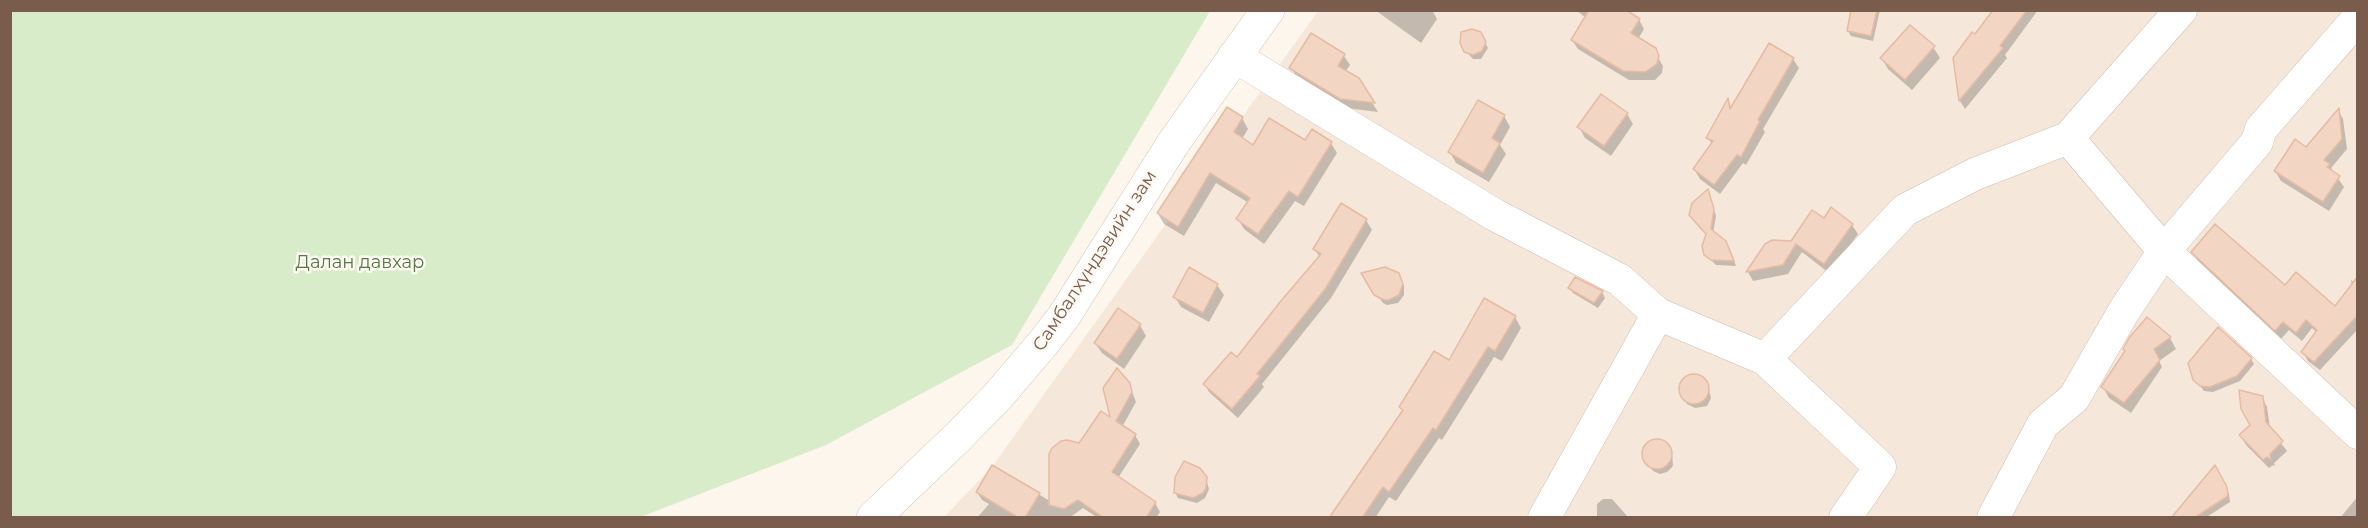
<!DOCTYPE html>
<html>
<head>
<meta charset="utf-8">
<style>
	body { margin:0 }
	#map { position:relative; width:2368px; height:528px; overflow:hidden; background:#fdf6ec; font-family:Montserrat,sans-serif }
	canvas { display:block }
	.frame { position:absolute; inset:0; border:12px solid #7a5c4d; pointer-events:none }
</style>
</head>
<body>
<div id="map">
<canvas width="2368" height="528"></canvas>
<div class="frame"></div>
</div>
<script>
const c = document.querySelector('canvas').getContext('2d');
c.lineJoin = 'round';
function fillPath(path, color) {
  c.fillStyle = color;
  c.fill(path, 'evenodd');
}
function shape(rows) {
  const path = new Path2D();
  for (const r of rows) {
    if (r.length === 3) {
      path.moveTo(r[0] + r[2], r[1]);
      path.arc(r[0], r[1], r[2], 0, 2 * Math.PI);
      continue;
    }
    path.moveTo(r[0], r[1]);
    for (let i = 2; i < r.length; i += 2) path.lineTo(r[i], r[i + 1]);
  }
  return path;
}
function trace(path, color, width, dash) {
  c.strokeStyle = color;
  c.lineWidth = width;
  c.lineCap = dash ? 'butt' : 'round';
  c.setLineDash(dash || []);
  c.stroke(path);
}
function write(font, color, halo, rows, align = 'center') {
  c.font = font + ' Montserrat,sans-serif';
  c.lineWidth = 5;
  c.setLineDash([]);
  c.textBaseline = 'middle';
  c.strokeStyle = halo;
  c.fillStyle = color;
  for (const [text, x, y, turn = 0] of rows) {
    c.save();
    c.translate(x, y);
    c.rotate((+turn || 0) * Math.PI / 180);
    c.textAlign = isNaN(turn) ? turn : align;
    if (halo) c.strokeText(text, 0, 0);
    c.fillText(text, 0, 0);
    c.restore();
  }
}
const residential = shape([
	[1318,11,2357,11,2357,517,943,518,992,467]
]);
const green = shape([
	[10,11,11,10,1210,11,1012,345,826,445,638,518,11,517]
]);
const shadow = shape([
	[1375,10,1432,10,1437,19,1421,43],
	[1576,10,1623,10,1639,20,1644,29,1638,39,1651,46,1663,66,1662,73,1655,80,1629,80,1578,49,1572,40,1586,18],
	[1852,10,1880,10,1873,41,1851,36,1848,31],
	[1994,10,2038,10,2005,55,2007,58,1965,109,1960,101,1955,59,1975,37],
	[1480,34,1488,48,1481,59,1473,59,1462,47],
	[1312,35,1344,56,1350,65,1345,72,1358,80,1378,112,1346,108,1297,77,1291,68],
	[1933,47,1940,58,1912,90,1888,69,1882,59],
	[1793,59,1799,68,1763,129,1765,132,1746,165,1743,163,1720,194,1700,179,1694,169,1712,145,1708,137,1728,101,1732,109],
	[1479,102,1504,116,1510,127,1500,145,1506,154,1489,182,1456,163,1450,152],
	[2338,110,2343,119,2347,149,2331,168,2344,187,2329,211,2281,181,2275,171,2306,149],
	[1627,114,1633,124,1611,156,1585,138,1579,127],
	[1242,118,1248,129,1242,139,1253,147,1331,143,1337,153,1304,206,1295,201,1264,244,1244,229,1238,219,1249,203,1216,183,1184,236,1164,224,1158,214],
	[1708,191,1716,216,1713,233,1729,248,1736,266,1716,265,1707,256,1707,236,1692,219,1690,211],
	[1366,220,1372,230,1331,298,1262,384,1264,387,1238,418,1209,392,1204,383,1237,359,1320,258,1315,249],
	[1852,225,1858,234,1829,273,1802,252,1788,274,1753,281,1748,272,1769,243,1792,242],
	[2193,252,2335,308,2352,286,2351,280,2358,285,2358,334,2357,330,2320,370,2308,361,2303,352,2317,333,2312,328,2302,341,2289,330,2281,339,2198,261],
	[1366,279,1401,279,1404,285,1404,295,1398,303,1387,305,1383,303],
	[1217,285,1224,295,1209,322,1181,307,1175,297],
	[1570,288,1602,292,1605,298,1598,308,1573,293],
	[1515,317,1521,328,1502,361,1494,357,1442,440,1439,438,1396,501,1389,497,1375,518,1331,518,1403,412,1401,407],
	[2147,319,2170,338,2176,349,2159,361,2162,367,2131,413,2109,398,2103,387],
	[1140,325,1146,336,1124,369,1102,353,1095,343],
	[2251,359,2254,364,2240,381,2213,392,2204,391,2195,379],
	[1695,375,1707,382,1711,398,1707,406,1695,408,1687,404,1681,385,1686,378],
	[1129,384,1136,402,1122,427,1135,435,1140,444,1118,478,1155,503,1160,512,1156,518,1098,518,1083,508,1069,518,977,518,989,504,982,500,977,492,992,467,1050,501,1080,445,1112,421],
	[2262,397,2267,407,2270,429,2287,451,2274,463,2275,466,2273,465,2269,468,2246,445,2241,436,2252,425],
	[1659,440,1669,448,1672,453,1673,466,1667,472,1660,474,1653,471,1644,457,1645,448,1651,442],
	[2215,467,2229,494,2230,502,2205,518,2173,518],
	[1206,479,1209,489,1205,498,1197,503,1178,498,1175,492],
	[2358,496,2358,518,2340,518],
	[1603,499,1612,499,1629,518,1597,518,1597,504]
]);
const building = shape([
	[1589,10,1626,10,1640,19,1631,33,1656,48,1659,56,1657,64,1645,72,1623,71,1571,40,1589,10],
	[1851,10,1877,10,1871,36,1847,31,1851,10],
	[1993,10,2027,10,2000,46,2003,48,1959,101,1953,58,1972,32,1975,34,1993,10],
	[1910,25,1935,46,1905,80,1880,58,1910,25],
	[1472,29,1481,32,1486,42,1482,51,1473,55,1464,52,1460,43,1461,32,1472,29],
	[1311,33,1345,54,1338,66,1359,78,1375,103,1340,99,1289,68,1311,33],
	[1769,43,1794,58,1758,120,1760,121,1741,157,1737,155,1714,185,1693,169,1713,141,1706,138,1728,98,1730,109,1769,43],
	[1601,94,1628,113,1604,146,1577,127,1601,94],
	[1478,100,1505,115,1492,138,1500,143,1483,173,1448,152,1478,100],
	[1227,107,1243,117,1234,132,1253,145,1269,118,1305,140,1312,129,1332,142,1298,197,1289,191,1258,234,1236,219,1250,198,1210,173,1178,227,1157,213,1227,107],
	[2339,108,2342,139,2324,160,2330,164,2327,167,2340,176,2323,202,2274,171,2295,139,2306,147,2339,108],
	[1708,189,1714,209,1711,229,1726,241,1734,261,1711,260,1704,255,1702,246,1706,234,1689,215,1692,203,1708,189],
	[1341,203,1367,219,1326,288,1257,374,1260,376,1232,409,1203,384,1231,352,1237,357,1280,302,1321,254,1313,249,1341,203],
	[1831,207,1853,224,1824,264,1796,244,1783,265,1746,272,1765,244,1772,240,1791,241,1812,210,1824,218,1831,207],
	[2215,224,2285,285,2296,272,2335,306,2358,276,2358,315,2314,362,2301,352,2317,330,2306,320,2296,333,2283,322,2275,331,2191,252,2215,224],
	[1189,267,1218,284,1203,313,1173,297,1189,267],
	[1385,267,1399,273,1403,284,1399,295,1389,300,1384,300,1374,295,1361,273,1385,267],
	[1575,277,1603,291,1594,303,1568,288,1575,277],
	[1484,298,1516,316,1495,351,1488,347,1436,430,1433,428,1389,492,1383,487,1362,518,1329,518,1403,410,1399,407,1434,351,1449,360,1484,298],
	[1118,308,1141,324,1117,359,1094,343,1118,308],
	[2147,317,2171,337,2154,349,2160,360,2124,403,2101,387,2125,351,2123,349,2129,338,2147,317],
	[2218,327,2252,358,2237,376,2210,387,2200,386,2193,380,2188,363,2218,327],
	[1117,368,1130,383,1132,392,1116,421,1136,434,1112,472,1156,502,1146,518,1104,518,1078,500,1064,509,1049,505,1049,454,1052,448,1061,441,1067,440,1079,443,1101,411,1110,417,1103,388,1117,368],
	[1694,389,15],
	[2239,390,2263,396,2266,422,2283,441,2270,454,2271,460,2267,457,2263,460,2239,435,2250,425,2241,409,2239,390],
	[1657,454,15],
	[1184,461,1200,468,1207,477,1206,488,1203,493,1193,498,1174,493,1175,477,1184,461],
	[992,465,1040,493,1025,518,1019,518,976,492,992,465],
	[2215,465,2227,487,2228,496,2194,518,2171,518,2215,465]
]);
const street = shape([
	[1234,56,1495,215,1620,280,1658,314,1765,359,1880,467,1845,518],
	[2068,138,2164,251,2358,433],
	[1765,359,1905,210,1975,174,2068,138,2181,10],
	[1544,518,1658,314],
	[1993,518,2043,424,2074,398,2124,311,2164,251,2257,142,2261,129,2358,18]
]);
const secondary = shape([
	[873,518,958,437,998,396,1044,342,1064,316,1174,142,1268,10]
]);
const streetNames = [
	["Самбалхүндэвийн зам",1095,261,-57]
];
const parkNames = [
	["Далан давхар",360,263]
];
fillPath(residential, '#f5e8da');
fillPath(green, '#d8ecc9');
fillPath(shadow, '#0003');
fillPath(building, '#f3d5c3');
trace(building, '#e6bba3', 1.5);
trace(street, '#d1beb0', 33);
trace(secondary, '#d6c0b0', 34);
trace(street, '#fff', 32);
trace(secondary, '#fff', 33);
write('18px', '#7a5c4d', '#fffaf3', streetNames);
write('18px', '#537a41', '#fffaf3', parkNames);
</script>
</body>
</html>
